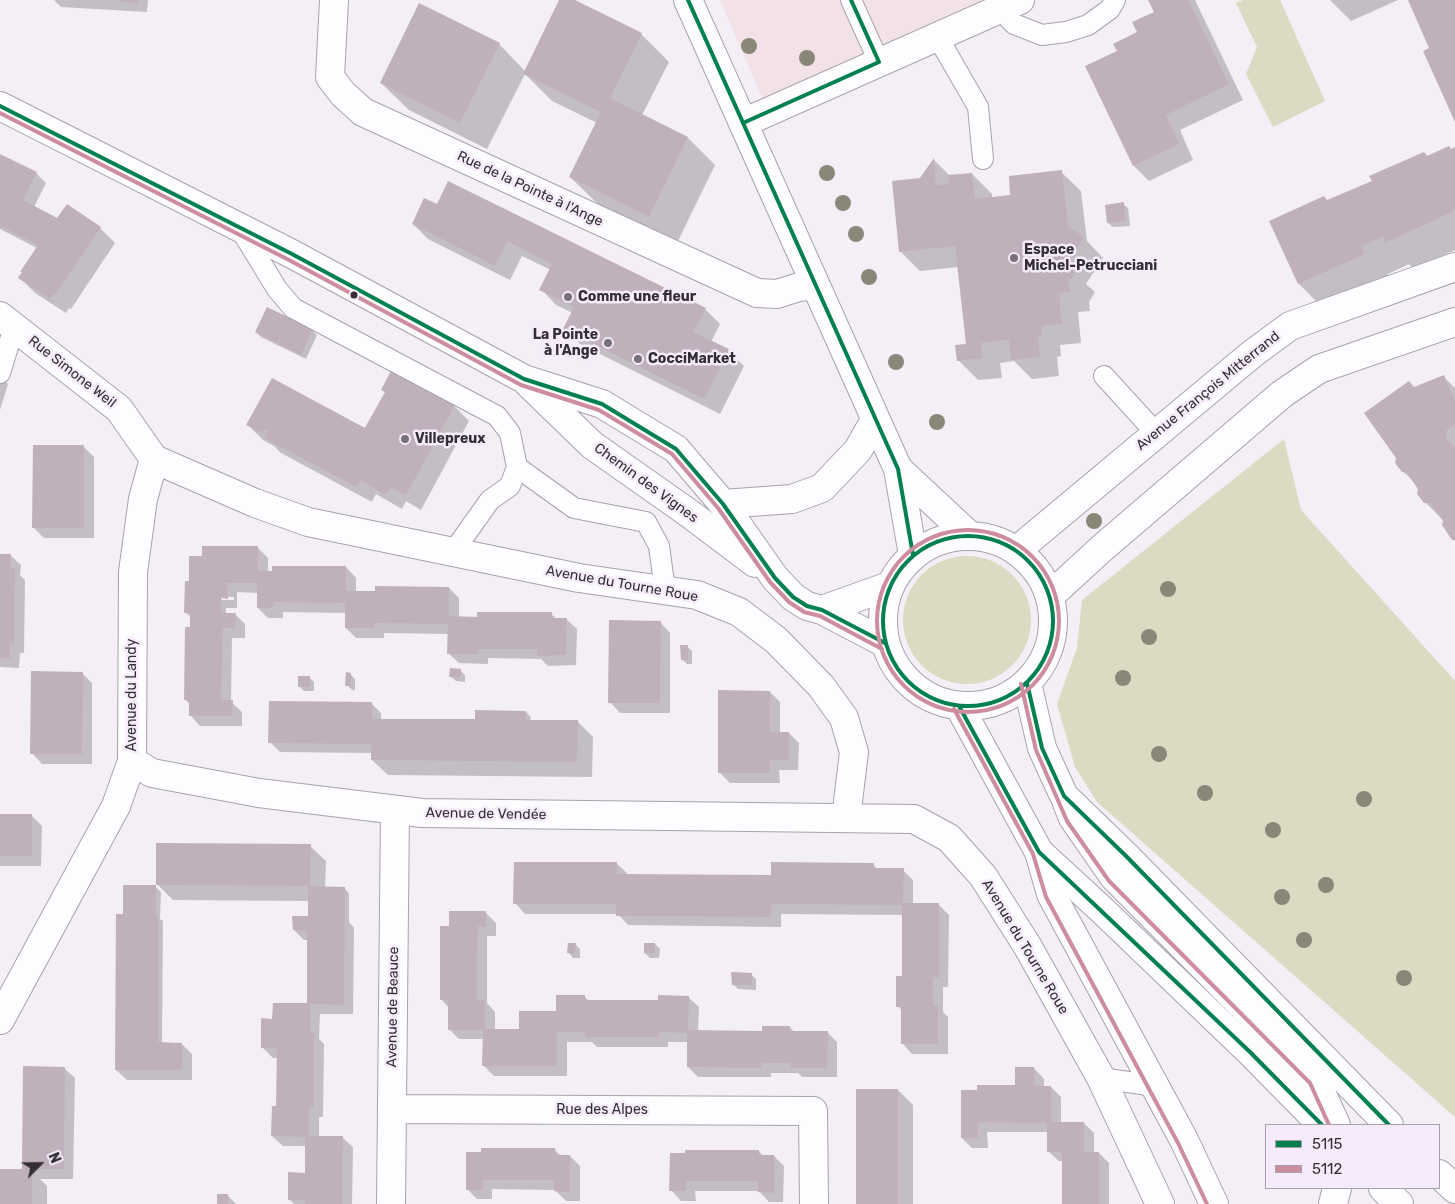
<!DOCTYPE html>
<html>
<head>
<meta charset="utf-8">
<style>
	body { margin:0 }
	#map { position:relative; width:1455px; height:1204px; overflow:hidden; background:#f4eef6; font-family:Rubik,sans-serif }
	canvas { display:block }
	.legend { position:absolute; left:1265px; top:1124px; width:175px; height:65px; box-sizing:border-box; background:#f5ebfa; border:1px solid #a7a0ab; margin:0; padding:6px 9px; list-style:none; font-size:15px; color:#332f35 }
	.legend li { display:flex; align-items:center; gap:10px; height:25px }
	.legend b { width:25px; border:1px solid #a7a0ab }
	.north { position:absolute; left:15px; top:1139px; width:50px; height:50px; -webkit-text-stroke:4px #f5ebfa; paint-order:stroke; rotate:67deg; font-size:14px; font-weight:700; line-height:20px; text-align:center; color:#332f35 }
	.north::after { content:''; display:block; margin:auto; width:18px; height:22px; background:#332f35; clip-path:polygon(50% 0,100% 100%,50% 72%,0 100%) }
</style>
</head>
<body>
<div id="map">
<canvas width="1455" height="1204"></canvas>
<ul class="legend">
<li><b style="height:6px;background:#00814f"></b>5115</li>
<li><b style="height:6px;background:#cd8d9f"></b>5112</li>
</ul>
<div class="north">N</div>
</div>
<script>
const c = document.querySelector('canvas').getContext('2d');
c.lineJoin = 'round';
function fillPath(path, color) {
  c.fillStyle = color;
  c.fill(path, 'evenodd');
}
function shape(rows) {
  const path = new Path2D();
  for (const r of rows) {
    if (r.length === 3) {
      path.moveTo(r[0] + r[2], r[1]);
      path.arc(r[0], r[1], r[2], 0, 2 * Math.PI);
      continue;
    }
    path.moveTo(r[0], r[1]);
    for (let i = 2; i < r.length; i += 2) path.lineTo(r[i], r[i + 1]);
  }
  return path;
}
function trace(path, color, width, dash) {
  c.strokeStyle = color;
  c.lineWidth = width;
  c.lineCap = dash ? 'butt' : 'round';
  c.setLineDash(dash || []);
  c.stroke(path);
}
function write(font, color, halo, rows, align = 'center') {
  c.font = font + ' Rubik,sans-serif';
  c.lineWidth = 5;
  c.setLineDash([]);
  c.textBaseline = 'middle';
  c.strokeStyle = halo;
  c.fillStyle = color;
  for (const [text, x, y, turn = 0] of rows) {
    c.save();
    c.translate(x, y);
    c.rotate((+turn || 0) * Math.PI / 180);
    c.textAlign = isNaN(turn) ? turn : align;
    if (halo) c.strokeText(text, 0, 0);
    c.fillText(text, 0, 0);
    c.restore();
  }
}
const education = shape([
	[720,0,989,0,764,102]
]);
const green = shape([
	[1243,0,1280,0,1325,101,1273,127,1246,74,1257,47,1236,3],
	[1284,439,1301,510,1455,681,1455,1117,1097,802,1075,767,1057,704,1077,648,1082,600],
	[967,620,64]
]);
const shadow = shape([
	[54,0,148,0,147,12,61,7],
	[560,0,573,0,641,34,669,62,642,115,688,138,715,165,677,243,598,204,570,177,597,123,552,101,525,74,487,149,409,110,381,83,499,44,525,71],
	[1149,0,1195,0,1243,100,1180,130,1193,160,1149,181,1134,166,1086,67,1119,51,1139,33,1155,12],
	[1330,0,1398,0,1351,21],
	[1449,147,1452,150,1455,149,1455,250,1414,269,1409,264,1388,274,1391,282,1326,311,1299,284,1328,201],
	[0,155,36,173,46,183,34,207,63,221,100,228,115,243,71,309,69,308,66,313,35,293,20,278,37,248,0,229],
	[934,160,950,176,972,174,992,194,992,198,1012,196,1061,172,1081,191,1087,241,1103,258,1086,284,1095,292,1089,302,1090,311,1078,312,1081,343,1060,345,1061,356,1057,357,1059,376,1032,379,1014,361,1000,363,1002,378,978,380,958,360,967,345,959,267,920,271,900,251,921,180],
	[1123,204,1128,208,1130,226,1113,227,1108,223],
	[437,206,705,309,720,324,711,342,728,351,744,366,720,414,580,344,564,329,573,313,556,305,541,289,551,270,522,256,510,280,428,239,413,224],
	[268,309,312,330,317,335,306,359,261,337,256,332],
	[0,376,8,384,0,410],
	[1444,377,1455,388,1455,541,1444,521,1425,502,1417,485,1403,471,1415,388],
	[382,390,454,406,469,421,421,510,406,501,402,509,376,494,372,502,281,453,274,446,263,440,248,425,364,429,386,393],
	[84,447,94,457,94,538,44,538,34,528],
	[257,547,268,558,268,572,346,567,356,578,356,592,449,588,459,598,459,618,478,618,551,614,557,619,566,619,577,629,576,665,548,666,541,659,488,658,488,664,459,663,448,653,449,634,384,633,384,638,356,638,346,628,346,613,283,612,283,618,268,618,258,608,258,593,237,592,237,608,226,608,226,614,235,614,245,624,245,638,232,638,231,702,242,712,242,726,200,726,190,715,190,705,186,700,191,617,185,612,191,583,204,557],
	[219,597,234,597,234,600,222,600],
	[0,555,10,555,21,565,20,575,25,580,24,653,20,653,19,668,0,667],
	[660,622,670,633,670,713,620,713,610,702],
	[687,646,692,651,692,664,687,664,682,659],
	[460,670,465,675,465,682,456,681,451,677],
	[82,673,92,683,92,764,42,764,32,753],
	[350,674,355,679,355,690,352,690,347,685],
	[310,678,314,682,314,691,304,691,299,686],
	[770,692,780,702,780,733,789,733,799,743,798,770,779,770,780,783,730,783,719,772],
	[371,703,381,713,381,720,478,720,526,712,531,717,530,721,577,721,593,737,592,777,388,775,372,760,373,753,280,752,270,742],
	[0,815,31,815,42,826,41,866,0,866],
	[310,846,326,861,325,888,344,888,349,893,349,922,354,928,353,1014,320,1014,319,1039,324,1044,323,1117,319,1117,319,1137,342,1137,353,1147,352,1204,294,1204,289,1199,307,1174,307,1146,283,1146,272,1136,278,1107,278,1058,273,1058,262,1047,274,1020,308,1004,309,940,304,940,294,930,309,917,309,901,173,900,158,885],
	[616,863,627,873,627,875,772,876,873,864,878,870,903,870,913,880,913,904,938,904,949,915,948,987,943,987,943,1012,948,1017,948,1054,912,1054,902,1043,902,1011,898,1006,903,977,903,915,781,914,781,927,628,925,618,914,525,914,515,903],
	[156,887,161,892,160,919,163,921,162,1044,182,1044,192,1054,192,1080,127,1080,116,1070],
	[485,912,496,923,496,936,487,936,487,1003,495,1012,495,1030,523,1030,585,997,589,1001,659,1001,688,997,699,1007,698,1032,764,1032,790,1027,794,1032,827,1032,837,1042,837,1077,802,1077,798,1073,771,1073,771,1077,698,1077,688,1067,688,1042,668,1042,668,1047,597,1047,592,1042,567,1042,567,1076,494,1076,483,1065,484,1039,459,1039,449,1029,449,1008,441,999,450,927],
	[575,944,580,949,580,958,573,958,569,953],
	[655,944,660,949,659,958,650,958,645,953],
	[751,974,756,979,756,990,738,989,733,984],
	[64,1068,75,1078,73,1179,40,1179,47,1186,47,1204,0,1204,0,1170,25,1170],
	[1034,1068,1044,1079,1044,1087,1051,1087,1061,1097,1061,1123,1084,1123,1094,1133,1094,1153,1099,1153,1109,1163,1109,1204,1063,1204,1063,1161,1059,1161,1048,1151,1048,1132,987,1132,988,1148,972,1148,962,1138,962,1091,1016,1087],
	[898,1090,913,1105,913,1204,857,1204],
	[555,1150,561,1156,570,1156,580,1166,580,1201,566,1201,555,1190,492,1189,492,1199,477,1199,467,1189,467,1153],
	[759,1151,763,1156,774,1156,784,1166,783,1202,769,1202,759,1191,695,1191,696,1201,681,1201,671,1190,671,1155],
	[227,1195,236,1204,219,1204]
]);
const building = shape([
	[118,0,138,0,137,3,118,1],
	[559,0,575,0,642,33,610,98,688,137,649,217,569,177,601,112,523,74],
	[1148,0,1188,0,1229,84,1166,115,1179,144,1133,166,1085,66,1117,51,1113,44,1137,32,1132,22,1154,12],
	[1408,0,1455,0,1455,122,1423,51,1429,48],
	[419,3,500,43,460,123,380,83],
	[1449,146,1451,149,1455,147,1455,208,1451,210,1452,212,1385,243,1383,237,1361,246,1365,254,1298,284,1269,221,1324,196,1327,200,1372,181,1369,176,1424,152,1427,156],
	[0,154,37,172,23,200,57,218,67,204,101,227,55,295,54,294,50,299,18,278,22,272,20,272,38,245,0,226],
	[934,158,936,185,949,184,948,175,972,173,975,199,1010,195,1009,176,1062,170,1068,226,1084,237,1066,265,1076,272,1069,281,1070,292,1059,293,1062,324,1041,326,1042,337,1038,337,1040,357,1011,360,1009,340,981,343,983,358,957,361,955,345,966,344,955,246,899,252,892,181,920,178],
	[448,181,706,308,693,332,729,349,704,399,563,329,574,307,539,290,552,264,507,241,495,266,412,224,424,198,437,204],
	[1124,202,1125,221,1107,223,1105,205],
	[267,307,313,329,301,355,278,344,282,335,277,343,255,332],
	[392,369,455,405,406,495,391,487,386,495,360,480,356,487,264,438,268,431,265,429,262,433,246,425,272,378,365,428,385,392,381,390],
	[1444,375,1455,402,1455,424,1446,431,1446,438,1453,447,1455,447,1455,540,1452,540,1442,525,1443,521,1430,503,1424,503,1417,494,1418,489,1407,473,1402,472,1395,463,1396,458,1364,413,1409,381,1414,387],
	[33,445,84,445,84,528,32,528],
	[202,546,258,546,258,571,272,571,272,566,346,566,346,591,375,591,375,586,449,587,449,616,477,617,477,612,552,612,552,618,567,618,566,655,537,656,537,649,478,649,478,654,447,654,448,624,374,623,374,628,345,628,345,603,274,602,273,608,257,608,257,583,227,583,228,599,221,598,221,613,236,613,235,628,223,628,221,700,233,700,232,716,189,716,189,701,184,700,185,627,190,627,190,613,184,613,185,581,189,581,189,556,202,556],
	[0,554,11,554,10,568,15,568,14,643,10,643,10,658,0,658],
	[609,620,661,621,660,703,608,703],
	[680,645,688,645,688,660,681,660],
	[450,668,461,669,460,677,449,677],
	[31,671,83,672,82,754,30,754],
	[346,672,351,673,351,686,345,686],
	[298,676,310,676,310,687,298,687],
	[718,690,770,691,770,732,789,732,789,760,770,760,770,773,718,773],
	[269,701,372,702,372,719,475,719,475,710,526,711,526,720,578,720,577,762,371,760,371,744,268,743],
	[0,814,32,814,32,856,0,856],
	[156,843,311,844,310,886,345,887,344,1005,310,1004,310,1033,314,1033,314,1107,309,1107,309,1136,343,1136,342,1204,305,1204,305,1200,288,1200,288,1172,305,1173,305,1137,271,1136,272,1106,276,1106,277,1048,261,1048,261,1018,272,1019,273,1003,307,1003,307,931,293,930,292,916,308,916,308,886,156,885,156,915,158,915,158,1042,182,1043,182,1070,115,1070,116,914,123,914,123,885,156,885],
	[514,862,617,862,617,874,771,875,771,862,874,863,873,868,904,868,903,903,939,903,939,978,933,977,933,1006,938,1006,938,1044,901,1044,901,1007,896,1007,896,976,902,976,902,905,771,904,771,917,616,916,616,904,513,904],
	[449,911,486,911,486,927,478,926,477,963,477,1000,485,1000,485,1029,519,1029,519,1011,556,1011,556,995,585,995,585,1000,658,1000,658,995,689,996,688,1030,762,1031,762,1026,790,1026,790,1031,828,1031,827,1068,791,1068,791,1063,761,1063,761,1068,687,1067,687,1033,659,1032,659,1037,585,1037,585,1032,557,1032,557,1066,482,1066,483,1030,448,1030,448,1000,440,1000,440,926,449,926],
	[568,943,576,943,575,954,567,953],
	[644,943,655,943,655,953,644,953],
	[731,972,752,973,752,985,732,985],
	[23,1066,65,1067,64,1169,32,1169,32,1204,0,1204,0,1169,22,1169],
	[1015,1067,1034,1067,1034,1086,1051,1086,1051,1122,1084,1122,1084,1152,1099,1152,1099,1204,1062,1204,1062,1152,1047,1152,1047,1123,978,1122,978,1138,961,1138,961,1090,977,1090,977,1085,1015,1085],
	[856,1089,898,1089,898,1204,856,1204],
	[481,1148,555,1148,556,1155,570,1155,570,1192,554,1191,554,1180,483,1180,483,1190,466,1190,466,1152,481,1152],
	[685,1150,759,1150,759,1155,774,1155,774,1193,758,1192,758,1181,686,1181,686,1191,669,1191,670,1153,685,1153],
	[217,1194,228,1194,228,1204,217,1204]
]);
const lane = shape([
	[851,0,879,62],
	[1000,9,1014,24,1042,35,1066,32,1088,25,1110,9,1115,0],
	[937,36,978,107,983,159],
	[239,227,277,289,293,308,497,416,510,433,517,467,574,508,646,522,659,546,665,590],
	[0,373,14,327],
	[1104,376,1156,433],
	[453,552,490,500,510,486,517,467],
	[1101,1078,1155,1086]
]);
const street = shape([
	[334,0,330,77,343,94,363,112,757,293,777,294,799,287,815,285],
	[743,123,1020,0],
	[0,316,119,409,154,459],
	[154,459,255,503,308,522,579,578,697,595,739,612,776,640,821,686,844,718,854,752,846,818],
	[1016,551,1252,354,1290,326,1455,267],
	[1050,596,1101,549,1282,394,1319,369,1455,322],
	[132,761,152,773,259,793,422,813,914,819,949,838,983,876,1028,947,1101,1078,1160,1204],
	[1067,803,1073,818,1114,877,1315,1079,1336,1125],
	[1039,852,1051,894,1184,1140,1214,1204],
	[0,1020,116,806,132,761,133,572,143,499,154,459],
	[392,1109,813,1111,814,1204],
	[391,1204,395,810],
	[1333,1204,1337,1188]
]);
const secondary = shape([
	[688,0,898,469,913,555],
	[0,106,292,254,524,379,602,404,676,449,723,504,775,578,793,597,807,606,822,610,885,643],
	[528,383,592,445,690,514,755,563],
	[898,469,970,536],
	[723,504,792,499,822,488,858,450,875,420],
	[968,621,85],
	[822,610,889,586],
	[1027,683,1042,748,1064,796,1126,856,1389,1125],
	[959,706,1039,852,1103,911,1250,1052,1322,1125],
	[1439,1174,1455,1189],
	[1383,1188,1399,1204]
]);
const bus1 = shape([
	[688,0,898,469,913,555],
	[851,0,879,62],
	[0,106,292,254,524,379,602,404,676,449,723,504,775,578,793,597,807,606,822,610,885,643],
	[743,123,879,62],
	[968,621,85],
	[1027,683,1042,748,1064,796,1126,856,1389,1125],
	[959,706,1039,852,1250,1052,1322,1125]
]);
const bus2 = shape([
	[0,113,289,260,521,385,599,410,672,454,718,508,770,582,789,602,804,612,820,616,882,649],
	[968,621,91],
	[1021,684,1036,750,1067,821,1109,881,1310,1083,1329,1125],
	[954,709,1033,854,1046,897,1178,1143,1207,1204]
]);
const trees = [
	[749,46],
	[807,58],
	[827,173],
	[843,203],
	[856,234],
	[869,277],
	[896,362],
	[937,422],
	[1094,521],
	[1168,589],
	[1149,637],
	[1123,678],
	[1159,754],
	[1205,793],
	[1364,799],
	[1273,830],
	[1326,885],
	[1282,897],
	[1304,940],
	[1404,978]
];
const markers = [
	[1014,258,5,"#777279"],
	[354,295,4.5,"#332f35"],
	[568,297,5,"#777279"],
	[608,343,5,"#777279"],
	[638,359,5,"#777279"],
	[405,439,5,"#777279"]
];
const streetNames = [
	["Rue de la Pointe à l'Ange",530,189,25],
	["Rue Simone Weil",72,372,38],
	["Avenue François Mitterrand",1208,391,-39],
	["Chemin des Vignes",646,483,36],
	["Avenue du Tourne Roue",622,584,10],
	["Avenue du Landy",132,695,-90],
	["Avenue de Vendée",486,814,1],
	["Avenue du Tourne Roue",1025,947,59],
	["Avenue de Beauce",393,1007,-89],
	["Rue des Alpes",602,1110]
];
const poiNames = [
	["Espace",1024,250],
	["Michel-Petrucciani",1024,266],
	["Comme une fleur",578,297],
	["La Pointe",598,335,"right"],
	["à l'Ange",598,351,"right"],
	["CocciMarket",648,359],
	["Villepreux",415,439]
];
fillPath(education, '#f2e1e7');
fillPath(green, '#dadbc2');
fillPath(shadow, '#0003');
fillPath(building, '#bfb0bc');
trace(lane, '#a7a3a9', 22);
trace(street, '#a7a3a9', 30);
trace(secondary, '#a7a3a9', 30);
trace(lane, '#fdfcfe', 20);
trace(street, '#fdfcfe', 28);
trace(secondary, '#fdfcfe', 28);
trace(bus1, '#00814f', 4);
trace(bus2, '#cd8d9f', 4);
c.fillStyle = '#888778';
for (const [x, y] of trees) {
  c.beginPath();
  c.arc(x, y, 8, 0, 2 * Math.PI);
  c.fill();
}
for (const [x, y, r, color] of markers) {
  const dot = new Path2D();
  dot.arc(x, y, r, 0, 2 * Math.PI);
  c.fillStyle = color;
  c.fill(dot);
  trace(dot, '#f5ebfa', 2);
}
write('14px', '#332f35', '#f5ebfa', streetNames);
write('bold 14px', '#332f35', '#f5ebfa', poiNames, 'left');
</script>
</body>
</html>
